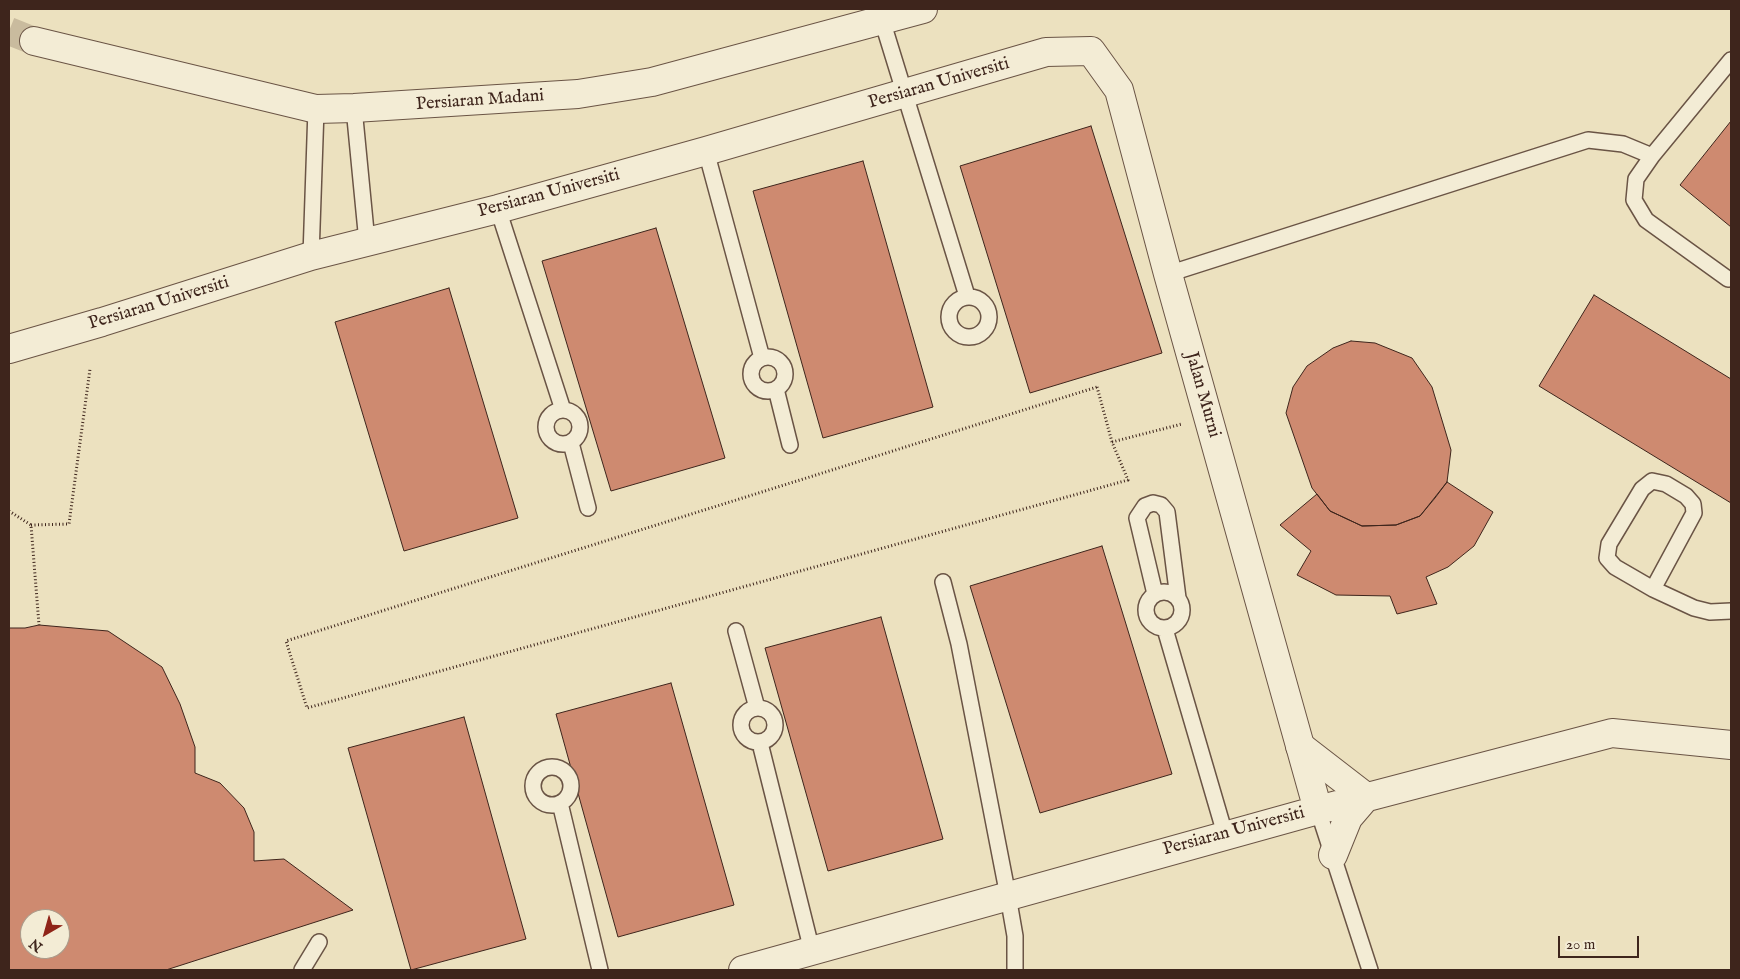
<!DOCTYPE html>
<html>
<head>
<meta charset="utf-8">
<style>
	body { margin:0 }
	#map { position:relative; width:1740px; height:979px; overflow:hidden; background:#ece1bf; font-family:"IM FELL English",serif }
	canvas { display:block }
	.frame { position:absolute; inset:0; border:10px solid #3e251c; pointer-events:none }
	.north { position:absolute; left:20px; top:909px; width:50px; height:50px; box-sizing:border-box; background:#f3ecd5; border:1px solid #ab9c8b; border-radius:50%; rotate:218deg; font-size:14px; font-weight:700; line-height:20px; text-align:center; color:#3e251c }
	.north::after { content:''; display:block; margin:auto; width:18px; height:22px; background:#8f2418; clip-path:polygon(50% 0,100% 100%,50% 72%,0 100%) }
	.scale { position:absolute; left:1558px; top:936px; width:81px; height:22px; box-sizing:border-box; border:2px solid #3e251c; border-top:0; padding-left:6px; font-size:15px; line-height:18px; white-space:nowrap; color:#3e251c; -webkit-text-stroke:4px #f3ecd5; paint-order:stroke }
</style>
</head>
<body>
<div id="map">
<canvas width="1740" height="979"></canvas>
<div class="frame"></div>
<div class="north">N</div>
<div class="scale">20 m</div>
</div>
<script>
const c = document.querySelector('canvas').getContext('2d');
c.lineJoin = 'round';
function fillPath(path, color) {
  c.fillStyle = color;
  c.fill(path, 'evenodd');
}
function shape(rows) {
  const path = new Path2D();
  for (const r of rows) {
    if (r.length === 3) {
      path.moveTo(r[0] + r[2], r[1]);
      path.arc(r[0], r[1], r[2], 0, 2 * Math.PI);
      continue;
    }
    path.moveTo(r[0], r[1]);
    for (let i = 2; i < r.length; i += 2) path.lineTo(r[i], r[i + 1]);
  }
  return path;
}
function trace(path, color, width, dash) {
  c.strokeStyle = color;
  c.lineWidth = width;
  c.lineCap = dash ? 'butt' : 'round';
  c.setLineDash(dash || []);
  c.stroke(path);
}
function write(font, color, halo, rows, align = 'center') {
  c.font = font + ' "IM FELL English",serif';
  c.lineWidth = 4.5;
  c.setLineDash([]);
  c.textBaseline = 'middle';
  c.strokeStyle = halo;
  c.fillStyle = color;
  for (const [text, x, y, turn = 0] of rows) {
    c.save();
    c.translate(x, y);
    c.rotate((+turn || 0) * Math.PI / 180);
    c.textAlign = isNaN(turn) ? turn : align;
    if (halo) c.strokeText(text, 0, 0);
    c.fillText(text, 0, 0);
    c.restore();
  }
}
const building = shape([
	[1731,121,1731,227,1680,185,1731,121],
	[1091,126,1162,353,1030,393,960,166,1091,126],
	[863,161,933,407,823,438,753,191,863,161],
	[656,228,725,458,611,491,542,261,656,228],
	[449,288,518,518,404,551,335,322,449,288],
	[1594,295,1731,379,1731,503,1539,386,1594,295],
	[1351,341,1375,343,1412,358,1432,387,1451,450,1447,482,1435,498,1420,516,1396,525,1362,526,1330,511,1312,488,1286,413,1293,387,1307,366,1333,348,1351,341],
	[1447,482,1493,512,1474,546,1448,567,1426,577,1437,604,1397,614,1390,596,1336,595,1297,575,1311,551,1280,525,1317,494,1330,511,1362,526,1396,525,1420,516,1447,482],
	[1102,546,1172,774,1040,813,970,586,1102,546],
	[881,617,943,839,828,871,765,648,881,617],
	[39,625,108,631,162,667,180,704,195,747,195,773,220,783,244,808,254,832,254,861,284,859,353,910,166,970,9,970,9,628,25,628,39,625],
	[30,919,60,919,60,949,30,949,30,919],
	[671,683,734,905,618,937,556,714,671,683],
	[464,717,526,939,411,970,348,748,464,717]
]);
const tertiaryTunnel = shape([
	[9,31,34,41]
]);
const path = shape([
	[1097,387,1112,442,1128,480,307,708,286,641,1097,387],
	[1112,442,1182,424],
	[9,511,31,525,39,625],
	[31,525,69,524,90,369]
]);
const service = shape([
	[882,20,967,296],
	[354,108,367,242],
	[706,151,762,358],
	[498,209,563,410],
	[311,256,316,109],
	[1168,274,1588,140,1623,144,1652,156],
	[1728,279,1646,220,1634,200,1636,179,1652,156,1731,60],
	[969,317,20],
	[768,374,17],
	[776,389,790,445],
	[563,427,17],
	[571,443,588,508],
	[943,582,959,644,1008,896,1015,936,1015,970],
	[1653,589,1694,513,1693,504,1686,496,1666,484,1652,481,1642,489,1609,544,1607,558,1615,567,1653,589,1694,608,1710,612,1731,611],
	[1164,610,18],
	[1155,594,1137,518,1145,506,1153,503,1161,505,1167,512,1178,598],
	[1165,629,1225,834],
	[736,631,757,708],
	[758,725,17],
	[760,743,812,951],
	[552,786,19],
	[560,803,600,970],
	[1318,810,1370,970],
	[302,970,319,942]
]);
const minor = shape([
	[9,349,102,322,311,256,498,209,706,151,1046,52,1091,51,1119,90,1168,274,1318,810,743,970]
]);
const tertiary = shape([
	[34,41,316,109,354,108,578,94,652,82,923,9],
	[1300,746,1366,797],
	[1318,810,1612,733,1731,745],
	[1333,855,1348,818,1366,797]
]);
const streetNames = [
	["Persiaran Universiti",939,84,-16],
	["Persiaran Madani",480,101,-4],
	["Persiaran Universiti",549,194,-15],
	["Persiaran Universiti",159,304,-17],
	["Jalan Murni",1202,395,74],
	["Persiaran Universiti",1234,832,-15]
];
fillPath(building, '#ce8a70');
trace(building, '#3e251c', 1);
trace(tertiaryTunnel, '#c9bb9e', 28, [28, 14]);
trace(service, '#6a5445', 18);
trace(minor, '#6a5445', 30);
trace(tertiary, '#6a5445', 30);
trace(path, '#3e251c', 3, [1, 2.5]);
trace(service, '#f3ecd5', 15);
trace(minor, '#f3ecd5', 28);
trace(tertiary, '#f3ecd5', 28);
write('18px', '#3e251c', '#f3ecd5', streetNames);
</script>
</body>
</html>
